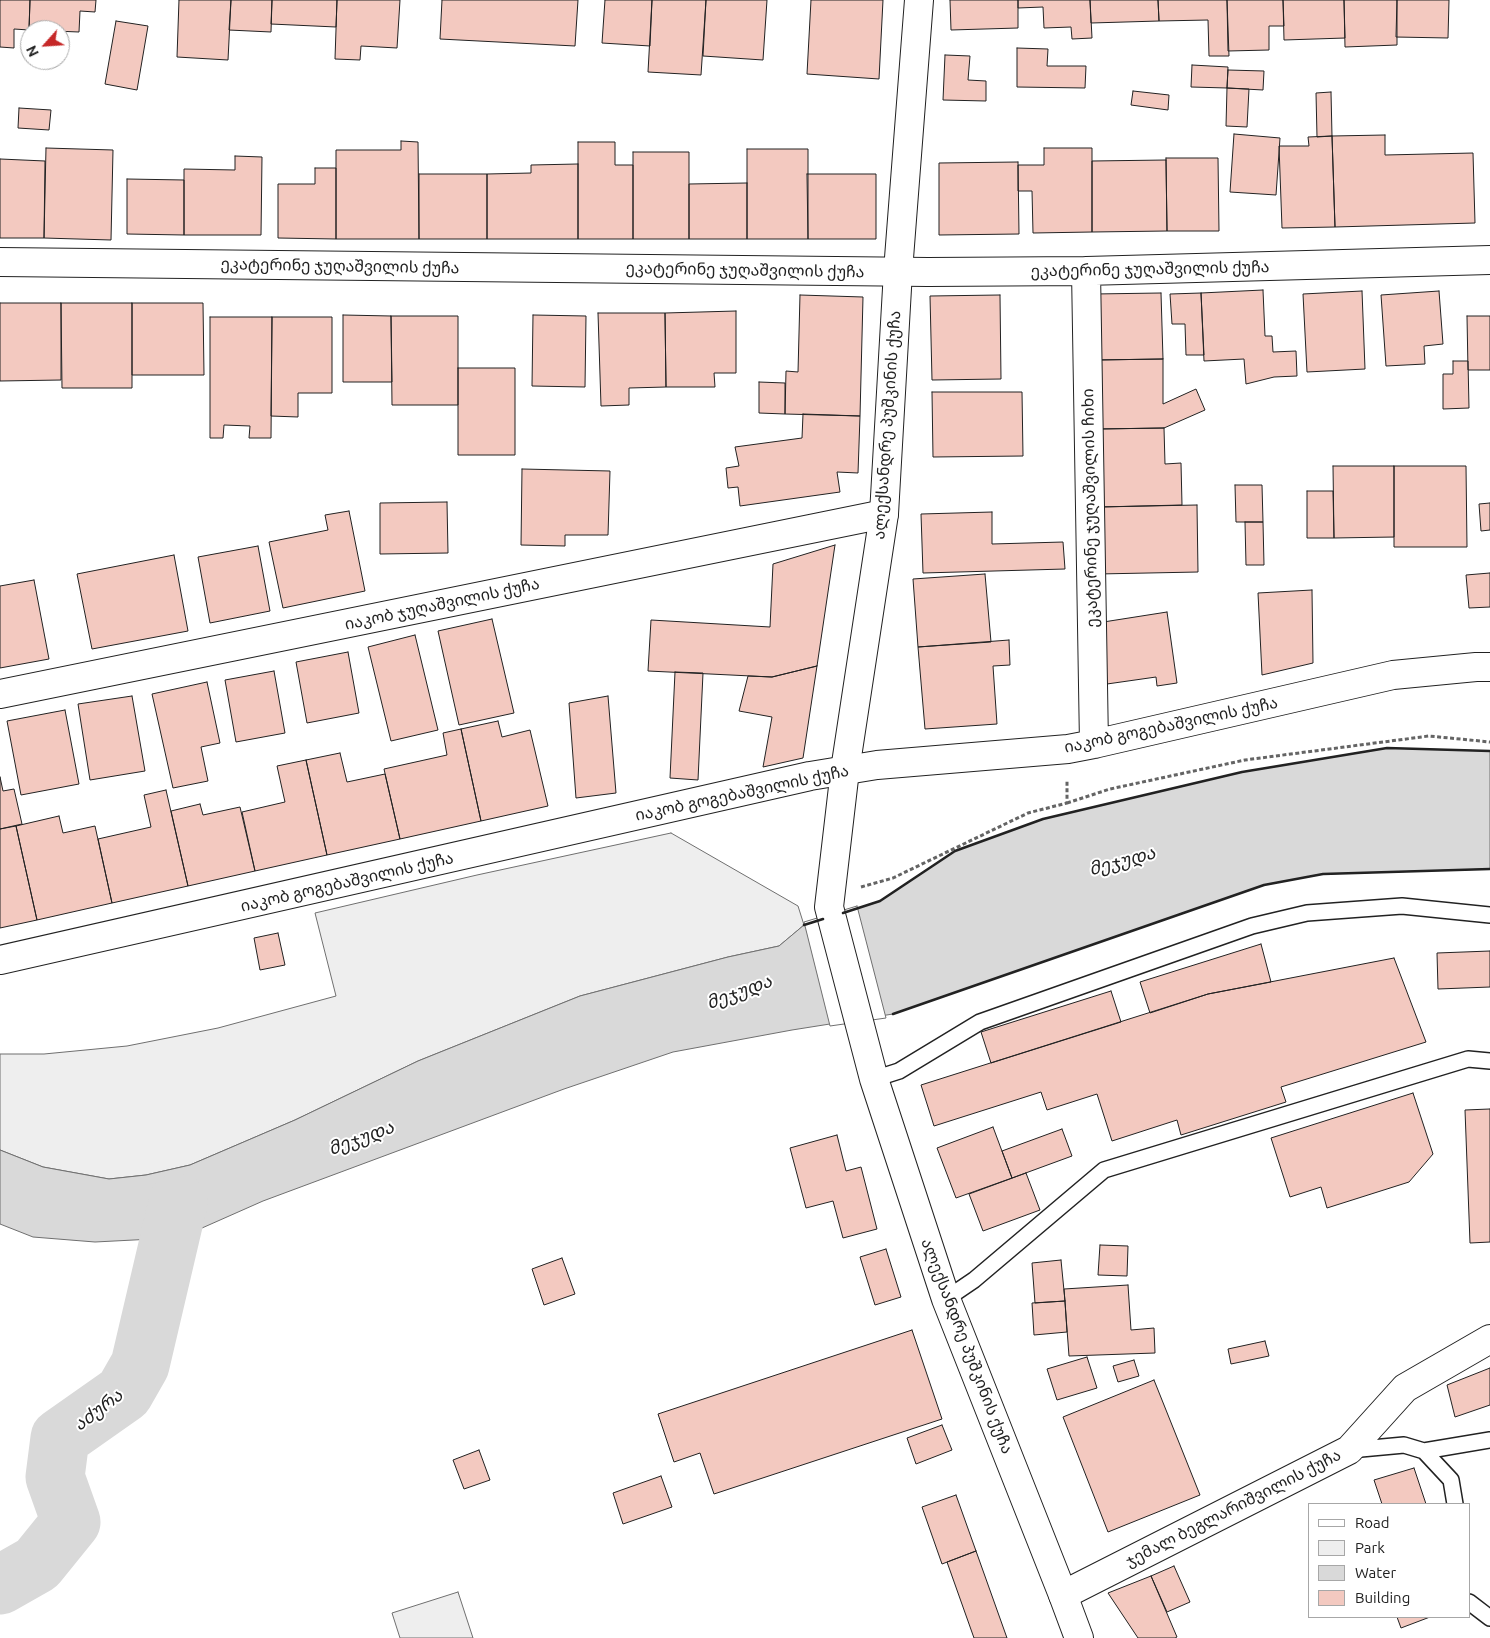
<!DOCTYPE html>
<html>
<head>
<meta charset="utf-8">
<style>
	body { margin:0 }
	#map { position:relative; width:1490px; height:1638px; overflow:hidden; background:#fff; font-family:Ubuntu,sans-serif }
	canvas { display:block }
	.legend { position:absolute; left:1308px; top:1503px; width:162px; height:115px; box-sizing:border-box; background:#fff; border:1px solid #a7a7a7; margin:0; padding:6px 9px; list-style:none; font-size:15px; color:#222 }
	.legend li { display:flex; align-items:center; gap:10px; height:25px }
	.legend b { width:25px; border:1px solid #a7a7a7 }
	.north { position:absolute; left:20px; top:20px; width:50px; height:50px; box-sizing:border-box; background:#fff; border:1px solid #a7a7a7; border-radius:50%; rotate:244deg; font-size:14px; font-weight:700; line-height:20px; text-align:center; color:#222 }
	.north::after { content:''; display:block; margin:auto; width:18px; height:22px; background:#c62828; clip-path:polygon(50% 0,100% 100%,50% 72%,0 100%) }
</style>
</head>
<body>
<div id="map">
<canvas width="1490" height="1638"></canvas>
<ul class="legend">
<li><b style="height:6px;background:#fff"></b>Road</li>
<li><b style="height:14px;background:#eee"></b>Park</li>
<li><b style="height:14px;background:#d9d9d9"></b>Water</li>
<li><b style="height:14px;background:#f3c9c0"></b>Building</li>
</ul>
<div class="north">N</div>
</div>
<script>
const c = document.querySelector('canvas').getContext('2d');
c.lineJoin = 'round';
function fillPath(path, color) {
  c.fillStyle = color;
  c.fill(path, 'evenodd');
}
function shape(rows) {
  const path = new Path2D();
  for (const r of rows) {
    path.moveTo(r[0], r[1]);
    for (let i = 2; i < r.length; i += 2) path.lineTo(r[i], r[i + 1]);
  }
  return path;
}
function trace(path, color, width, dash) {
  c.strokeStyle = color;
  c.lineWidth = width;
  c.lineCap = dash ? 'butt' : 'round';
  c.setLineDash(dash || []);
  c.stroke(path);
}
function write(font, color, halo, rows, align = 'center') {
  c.font = font + ' Ubuntu,"Noto Sans Georgian",sans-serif';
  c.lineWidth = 4;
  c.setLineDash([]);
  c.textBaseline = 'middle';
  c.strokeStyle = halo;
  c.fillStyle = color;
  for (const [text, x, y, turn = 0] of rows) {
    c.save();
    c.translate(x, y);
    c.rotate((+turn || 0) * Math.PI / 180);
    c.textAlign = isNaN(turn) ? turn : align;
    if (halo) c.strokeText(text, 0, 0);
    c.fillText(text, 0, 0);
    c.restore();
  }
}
const green = shape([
	[671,833,798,906,804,925,779,946,728,957,580,996,418,1061,295,1120,190,1165,146,1175,109,1179,43,1167,0,1150,0,1054,44,1054,127,1046,218,1028,336,996,315,913,477,875,671,833],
	[458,1592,473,1638,400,1638,392,1613,458,1592]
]);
const water = shape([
	[1387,748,1490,751,1490,869,1323,874,1264,885,893,1014,792,1030,673,1052,564,1089,263,1201,193,1232,153,1239,95,1242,33,1237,0,1224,0,1150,43,1167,109,1179,146,1175,190,1165,295,1120,418,1061,580,996,728,957,779,946,804,925,880,901,955,851,1043,819,1242,772,1387,748]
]);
const pier = shape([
	[857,906,886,1018,830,1026,804,922,857,906]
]);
const river = shape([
	[0,1585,37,1564,71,1522,55,1477,60,1438,124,1393,140,1365,178,1203]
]);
const building = shape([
	[0,0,30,0,29,30,14,29,14,48,0,47,0,0],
	[30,0,96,0,95,12,80,11,79,32,29,30,30,0],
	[179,0,231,0,228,60,177,57,179,0],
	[231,0,272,0,271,32,229,30,231,0],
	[272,0,337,0,336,27,271,24,272,0],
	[337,0,400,0,397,48,361,46,360,60,335,59,337,0],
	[442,0,578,0,575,46,440,39,442,0],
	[605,0,652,0,650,46,602,43,605,0],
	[652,0,706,0,701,75,648,72,652,0],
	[706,0,767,0,763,60,703,56,706,0],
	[811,0,883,0,879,79,807,74,811,0],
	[950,0,1018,0,1018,28,951,30,950,0],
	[1018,0,1090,0,1092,38,1072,39,1071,27,1044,28,1043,7,1018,8,1018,0],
	[1090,0,1158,0,1159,21,1091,23,1090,0],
	[1158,0,1227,0,1229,56,1209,56,1208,20,1159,21,1158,0],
	[1227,0,1283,0,1284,26,1269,26,1269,50,1228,51,1227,0],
	[1283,0,1344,0,1345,38,1284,40,1283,0],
	[1344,0,1397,0,1397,45,1345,47,1344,0],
	[1397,0,1449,0,1448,38,1396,37,1397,0],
	[116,21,148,26,137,90,105,84,116,21],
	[1017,48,1048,49,1047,66,1086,66,1085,88,1017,87,1017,48],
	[945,55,970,56,968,80,986,81,986,101,943,100,945,55],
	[1192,65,1228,67,1227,88,1191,87,1192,65],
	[1228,70,1264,71,1263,90,1227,88,1228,70],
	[1227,88,1249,89,1247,127,1226,126,1227,88],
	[1133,91,1169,95,1168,110,1131,105,1133,91],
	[1331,92,1332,136,1317,137,1316,93,1331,92],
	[19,108,51,110,49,130,18,128,19,108],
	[1234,134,1280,138,1276,195,1230,192,1234,134],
	[1385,135,1385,155,1473,153,1475,223,1335,227,1332,136,1385,135],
	[1332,136,1335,227,1282,228,1279,146,1309,146,1308,137,1332,136],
	[401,141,418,142,419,239,336,239,336,150,401,150,401,141],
	[578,142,615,142,615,165,633,165,633,239,578,239,578,142],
	[46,148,113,150,111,240,44,238,46,148],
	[1044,148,1092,148,1092,232,1033,233,1032,191,1018,191,1018,165,1044,165,1044,148],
	[747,149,808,149,808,239,747,239,747,149],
	[633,152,689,152,689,239,633,239,633,152],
	[235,156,262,157,261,235,184,235,184,169,235,170,235,156],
	[1166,158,1218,158,1219,231,1167,231,1166,158],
	[0,159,45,161,44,238,0,238,0,159],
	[1166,160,1167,231,1092,232,1092,161,1166,160],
	[1018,162,1019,234,939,235,939,163,1018,162],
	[578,164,578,239,487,239,487,174,531,173,531,165,578,164],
	[315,168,336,168,336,239,278,238,278,184,315,184,315,168],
	[419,174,487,174,487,239,419,239,419,174],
	[807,174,876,174,876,239,808,239,807,174],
	[127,179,184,180,184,235,127,234,127,179],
	[747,183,747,239,689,239,689,184,747,183],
	[1263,290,1265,336,1272,336,1273,352,1296,351,1297,376,1274,377,1246,384,1244,359,1204,361,1201,293,1263,290],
	[1362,291,1365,369,1307,372,1303,294,1362,291],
	[1439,291,1443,344,1424,346,1425,364,1386,366,1381,295,1439,291],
	[1161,293,1163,359,1096,360,1094,294,1161,293],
	[1201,293,1204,355,1186,355,1185,324,1172,324,1170,294,1201,293],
	[800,295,863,297,860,416,785,414,786,371,798,372,800,295],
	[1000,295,1001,379,932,380,930,296,1000,295],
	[0,303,61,303,61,380,0,381,0,303],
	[61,303,132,303,132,388,62,388,61,303],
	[132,303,203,303,204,375,132,375,132,303],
	[736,311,736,373,714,373,715,387,666,387,665,313,736,311],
	[598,313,665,313,666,387,629,388,629,405,601,406,598,313],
	[343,315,391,316,392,382,343,382,343,315],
	[533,315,586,316,585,387,532,386,533,315],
	[391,316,458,316,458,405,392,405,391,316],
	[1467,316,1490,316,1490,370,1468,370,1467,316],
	[210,317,272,317,271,438,249,438,250,426,224,425,223,438,210,438,210,317],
	[272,317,332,317,332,393,298,393,298,417,271,416,272,317],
	[1163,359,1163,404,1196,389,1205,410,1164,428,1098,429,1096,360,1163,359],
	[1453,361,1468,361,1469,408,1443,409,1443,374,1453,374,1453,361],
	[458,368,515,368,515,455,458,455,458,368],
	[759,382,785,383,785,414,759,413,759,382],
	[932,392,1022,392,1023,456,933,457,932,392],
	[803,414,860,416,858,473,837,472,840,492,740,506,738,487,728,488,726,468,739,466,735,447,802,438,803,414],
	[1164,428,1165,464,1181,463,1182,505,1099,507,1098,429,1164,428],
	[1333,466,1394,466,1394,537,1334,538,1333,466],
	[1394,466,1466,466,1467,547,1394,547,1394,466],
	[522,469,610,471,608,535,565,535,565,546,521,545,522,469],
	[1235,485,1262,485,1263,522,1236,522,1235,485],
	[1307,491,1333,491,1334,538,1307,538,1307,491],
	[447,502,448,553,380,554,380,503,447,502],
	[1490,503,1490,530,1481,531,1479,504,1490,503],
	[1197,505,1198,572,1098,574,1099,507,1197,505],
	[349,511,365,591,283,608,269,542,328,530,325,515,349,511],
	[992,512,992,544,1063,542,1065,569,923,573,921,514,992,512],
	[1245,522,1263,522,1264,565,1246,565,1245,522],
	[835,545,817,666,772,677,648,671,651,620,770,627,773,564,835,545],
	[258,546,270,611,210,623,198,557,258,546],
	[174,555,188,631,92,649,77,574,174,555],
	[1490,573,1490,607,1469,608,1466,575,1490,573],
	[985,574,991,642,918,647,913,579,985,574],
	[34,580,49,659,0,668,0,586,34,580],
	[1312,590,1313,663,1262,675,1258,593,1312,590],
	[1167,612,1177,683,1157,686,1156,677,1107,684,1097,623,1167,612],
	[492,619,514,713,459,725,438,631,492,619],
	[415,635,438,730,391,741,368,647,415,635],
	[1009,640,1010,665,993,666,997,724,925,729,918,647,1009,640],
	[348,652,359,713,307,723,296,662,348,652],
	[817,666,803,758,763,767,772,717,739,711,748,676,772,677,817,666],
	[274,671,285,733,236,742,225,680,274,671],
	[675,672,703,673,698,780,670,778,675,672],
	[207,682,220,743,201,747,208,781,173,788,152,694,207,682],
	[132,696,145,771,90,780,78,704,132,696],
	[608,696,616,793,576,798,569,703,608,696],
	[65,710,79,784,21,795,7,721,65,710],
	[498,721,502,737,530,730,548,806,481,821,461,729,498,721],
	[461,729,481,821,400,839,384,769,447,755,443,733,461,729],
	[340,753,347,782,385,774,400,839,327,855,306,760,340,753],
	[306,760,327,855,255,871,242,812,285,802,277,766,306,760],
	[0,777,3,791,14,789,22,824,0,829,0,777],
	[166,790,188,886,112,903,98,839,151,827,144,795,166,790],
	[200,804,203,815,240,807,255,871,188,886,171,811,200,804],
	[59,816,63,833,95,826,112,903,37,920,16,826,59,816],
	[16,826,37,920,0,928,0,829,16,826],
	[278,933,285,965,260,970,254,938,278,933],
	[1261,944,1271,982,1208,994,1150,1013,1140,982,1261,944],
	[1490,951,1490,987,1438,989,1437,953,1490,951],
	[1394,958,1426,1042,1281,1087,1286,1102,1181,1135,1177,1120,1112,1141,1097,1094,1047,1110,1041,1092,934,1126,921,1085,1208,994,1394,958],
	[1111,991,1121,1022,991,1063,981,1032,1111,991],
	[1413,1093,1433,1154,1409,1182,1327,1208,1321,1187,1290,1197,1271,1138,1413,1093],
	[1490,1109,1490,1242,1470,1243,1465,1110,1490,1109],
	[993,1127,1012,1178,956,1198,937,1148,993,1127],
	[1062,1129,1072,1156,1012,1178,1002,1151,1062,1129],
	[837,1135,846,1171,861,1167,877,1229,843,1238,833,1201,806,1208,790,1148,837,1135],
	[1026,1173,1040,1210,983,1231,969,1194,1026,1173],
	[1100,1245,1128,1246,1127,1276,1098,1275,1100,1245],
	[886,1249,901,1297,875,1305,860,1257,886,1249],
	[562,1258,575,1294,544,1305,532,1269,562,1258],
	[1061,1260,1065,1301,1035,1303,1032,1263,1061,1260],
	[1128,1285,1131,1330,1154,1328,1155,1353,1069,1356,1064,1289,1128,1285],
	[1065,1301,1067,1332,1034,1335,1032,1303,1065,1301],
	[912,1330,942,1419,714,1494,700,1453,674,1462,658,1414,912,1330],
	[1265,1341,1269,1356,1231,1364,1228,1349,1265,1341],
	[1087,1357,1097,1388,1057,1400,1047,1369,1087,1357],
	[1134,1360,1139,1376,1118,1382,1113,1366,1134,1360],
	[1490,1368,1490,1405,1455,1417,1447,1385,1490,1368],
	[1154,1380,1200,1495,1108,1532,1063,1417,1154,1380],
	[942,1425,952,1450,916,1464,907,1438,942,1425],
	[479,1450,490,1480,464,1489,453,1460,479,1450],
	[1414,1468,1426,1504,1382,1504,1374,1480,1414,1468],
	[661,1476,672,1507,623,1524,613,1493,661,1476],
	[956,1495,976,1551,942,1564,922,1507,956,1495],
	[976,1551,1007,1638,974,1638,947,1562,976,1551],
	[1174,1566,1190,1602,1167,1612,1151,1576,1174,1566],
	[1151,1576,1177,1637,1175,1638,1138,1638,1108,1593,1151,1576],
	[1397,1617,1430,1617,1401,1628,1397,1617]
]);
const path = shape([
	[1067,803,1110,789,1245,760,1429,736,1490,742],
	[861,887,893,878,1028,813,1067,803,1067,780]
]);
const service = shape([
	[874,1079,899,1071,980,1022,1252,926,1307,913,1402,906,1490,915],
	[946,1299,974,1280,1104,1170,1468,1059,1490,1061],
	[1350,1450,1404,1445,1424,1451,1490,1440],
	[1424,1451,1451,1480,1455,1504],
	[1469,1602,1490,1618]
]);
const minor = shape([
	[0,262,928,272,1086,271,1490,260],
	[1086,271,1094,744],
	[0,694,884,514],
	[0,960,810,776,877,765,1068,749,1094,744,1393,675,1476,667,1490,667],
	[1063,1595,1349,1450,1405,1388,1490,1339]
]);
const secondary = shape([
	[919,0,898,271,884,514,845,770,829,907,874,1079,946,1299,1063,1595,1079,1638]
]);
const wall = shape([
	[843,913,880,901,955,851,1043,819,1242,772,1387,748,1490,751],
	[804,925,823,919],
	[893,1014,1264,885,1323,874,1490,869]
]);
const streetNames = [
	["ეკატერინე ჯუღაშვილის ქუჩა",340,266,1],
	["ეკატერინე ჯუღაშვილის ქუჩა",1150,269,-1],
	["ეკატერინე ჯუღაშვილის ქუჩა",745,270,1],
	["ალექსანდრე პუშკინის ქუჩა",887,425,-86],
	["ეკატერინე ჯუღაშვილის ჩიხი",1090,508,-91],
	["იაკობ ჯუღაშვილის ქუჩა",442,604,-12],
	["იაკობ გოგებაშვილის ქუჩა",1171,725,-12],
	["იაკობ გოგებაშვილის ქუჩა",742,793,-12],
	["იაკობ გოგებაშვილის ქუჩა",347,882,-13],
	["ალექსანდრე პუშკინის ქუჩა",967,1346,69],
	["ჯემალ ბეგლარიშვილის ქუჩა",1233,1508,-27]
];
const waterNames = [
	["მეჯუდა",1122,861,-15],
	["მეჯუდა",739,992,-20],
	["მეჯუდა",361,1138,-20],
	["აძურა",98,1410,-37]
];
fillPath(green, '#eee');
trace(green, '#6f6f6f', 1);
fillPath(water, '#d9d9d9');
trace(water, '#6f6f6f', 1);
fillPath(pier, '#fff');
trace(pier, '#6f6f6f', 1);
trace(river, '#d9d9d9', 59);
fillPath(building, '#f3c9c0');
trace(building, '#222', 1);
trace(service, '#222', 18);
trace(minor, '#222', 30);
trace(secondary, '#222', 30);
trace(path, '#646464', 3, [4, 2.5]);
trace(service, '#fff', 15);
trace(minor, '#fff', 28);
trace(secondary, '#fff', 28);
trace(wall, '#222', 2.5);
write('16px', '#222', '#fff', streetNames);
write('italic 18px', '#222', '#fff', waterNames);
</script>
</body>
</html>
